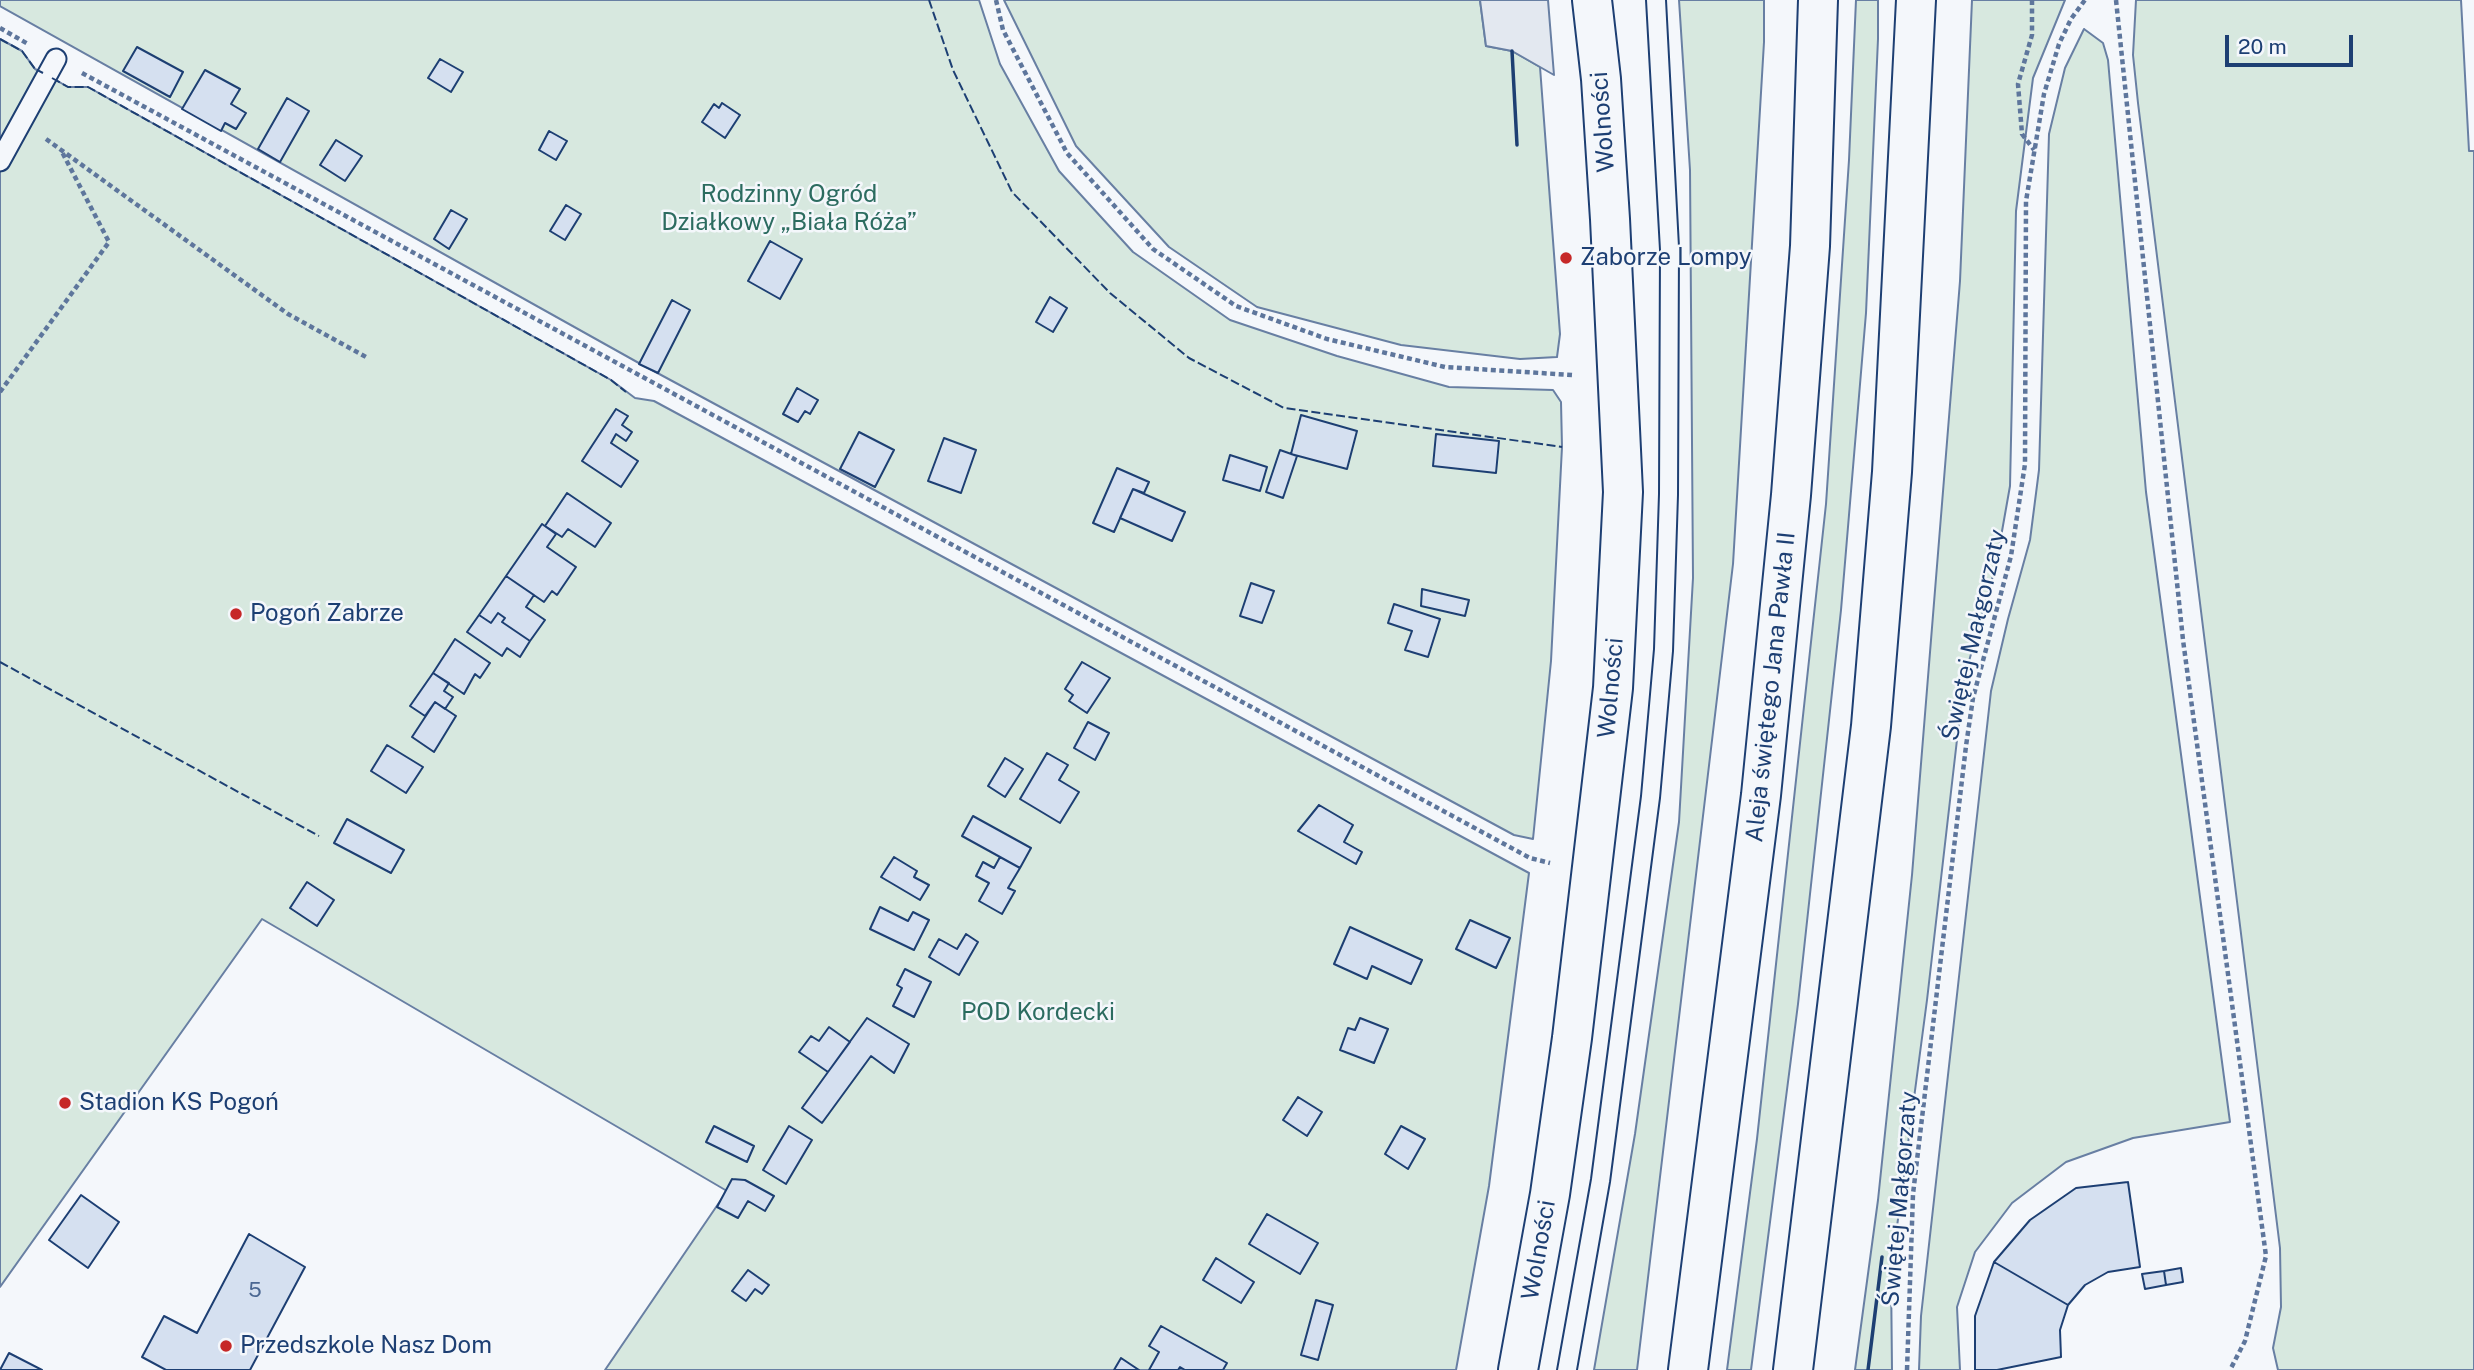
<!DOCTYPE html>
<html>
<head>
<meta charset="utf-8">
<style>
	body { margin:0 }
	#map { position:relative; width:2474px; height:1370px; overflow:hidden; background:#f4f7fb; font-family:"Public Sans",sans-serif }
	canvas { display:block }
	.scale { position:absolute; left:2225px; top:35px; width:128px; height:32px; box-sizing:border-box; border:4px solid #1d3f73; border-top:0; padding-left:9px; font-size:21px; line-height:24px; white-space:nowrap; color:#1d3f73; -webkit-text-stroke:5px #f4f7fb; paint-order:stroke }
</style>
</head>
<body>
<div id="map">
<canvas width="2474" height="1370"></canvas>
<div class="scale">20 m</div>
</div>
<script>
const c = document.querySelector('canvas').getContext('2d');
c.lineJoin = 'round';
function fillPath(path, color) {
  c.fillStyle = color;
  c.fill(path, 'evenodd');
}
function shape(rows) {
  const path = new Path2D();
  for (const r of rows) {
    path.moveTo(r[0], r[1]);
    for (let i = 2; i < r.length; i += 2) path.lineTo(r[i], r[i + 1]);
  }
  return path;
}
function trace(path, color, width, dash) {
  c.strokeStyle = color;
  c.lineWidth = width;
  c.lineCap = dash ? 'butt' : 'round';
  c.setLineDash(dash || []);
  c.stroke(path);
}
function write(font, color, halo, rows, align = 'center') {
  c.font = font + ' "Public Sans",sans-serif';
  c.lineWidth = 5;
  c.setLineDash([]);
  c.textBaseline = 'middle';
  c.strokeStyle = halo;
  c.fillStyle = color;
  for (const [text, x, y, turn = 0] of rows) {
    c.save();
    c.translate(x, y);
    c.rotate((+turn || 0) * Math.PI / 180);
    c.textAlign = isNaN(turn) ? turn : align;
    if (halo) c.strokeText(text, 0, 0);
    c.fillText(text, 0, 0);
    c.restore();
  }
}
const green = shape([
	[0,0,979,0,1000,64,1059,171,1133,252,1230,320,1337,356,1449,387,1553,390,1561,402,1562,447,1551,661,1533,839,1514,835,637,362,0,6,0,0],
	[1004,0,1480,0,1486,46,1512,51,1540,67,1560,334,1557,357,1520,359,1401,345,1257,307,1169,247,1076,146,1004,0],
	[1679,0,1764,0,1764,42,1733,564,1637,1370,1594,1370,1635,1134,1679,822,1693,578,1690,170,1679,0],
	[1856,0,1878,0,1878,39,1866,313,1841,610,1798,1004,1751,1370,1727,1370,1757,1139,1826,504,1849,160,1856,0],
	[1972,0,2065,0,2033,78,2016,211,2010,486,1996,565,1964,679,1927,1000,1891,1272,1892,1370,1855,1370,1878,1200,1912,875,1960,281,1972,0],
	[2136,0,2461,0,2469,151,2474,151,2474,1370,2278,1370,2273,1348,2281,1307,2280,1248,2138,103,2133,55,2136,0],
	[2084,29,2103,43,2108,60,2146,492,2230,1122,2133,1138,2066,1162,2012,1203,1975,1252,1957,1307,1960,1370,1919,1370,1921,1316,1991,691,2008,619,2030,540,2039,470,2049,134,2065,68,2084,29],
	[0,39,22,51,35,69,47,75,68,87,88,87,611,380,635,398,654,401,1529,873,1489,1186,1456,1370,605,1370,727,1191,262,919,0,1287,0,39]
]);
const parking = shape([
	[1480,0,1548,0,1554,75,1512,51,1486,46,1480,0]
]);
const building = shape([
	[137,47,183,72,170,97,123,71,137,47],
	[440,59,463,72,451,92,428,78,440,59],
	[205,70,240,89,231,104,246,113,236,129,225,123,221,131,182,109,205,70],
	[287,98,309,111,280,162,258,149,287,98],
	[722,103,740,115,725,138,702,122,714,104,719,108,722,103],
	[549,131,567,141,556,160,539,150,549,131],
	[336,140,362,156,345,181,320,165,336,140],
	[566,205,581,214,565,240,550,231,566,205],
	[451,210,467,219,449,249,434,239,451,210],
	[770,241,802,259,780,299,748,281,770,241],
	[1050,297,1067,308,1053,332,1036,322,1050,297],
	[672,300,690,310,658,373,639,364,672,300],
	[797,388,818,400,810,414,805,411,798,422,783,414,797,388],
	[616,409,628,416,622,425,632,432,626,441,616,434,611,443,638,461,621,487,582,461,616,409],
	[1301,415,1357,431,1347,469,1291,454,1301,415],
	[859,432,894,450,875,487,840,469,859,432],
	[1436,434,1499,441,1496,473,1433,466,1436,434],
	[944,438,976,450,961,493,928,481,944,438],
	[1280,450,1297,456,1283,498,1266,492,1280,450],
	[1230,455,1267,467,1260,491,1223,480,1230,455],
	[1117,468,1149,482,1144,493,1133,489,1114,532,1093,523,1117,468],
	[1133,489,1185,512,1172,541,1120,518,1133,489],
	[567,493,611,523,595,547,568,529,562,537,545,526,567,493],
	[542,524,556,534,547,547,576,567,557,595,552,591,544,602,506,576,542,524],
	[506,576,534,595,526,607,545,620,530,641,502,622,505,618,498,613,491,623,479,615,506,576],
	[1251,583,1274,591,1262,623,1240,616,1251,583],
	[1422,589,1469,600,1465,616,1421,606,1422,589],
	[1394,604,1440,619,1428,657,1405,650,1412,631,1388,623,1394,604],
	[498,613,505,618,502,622,530,641,520,657,507,648,502,656,467,632,479,615,491,623,498,613],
	[455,639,490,663,480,678,475,674,464,694,433,673,455,639],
	[1082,662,1110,678,1087,713,1069,701,1073,695,1065,689,1082,662],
	[433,673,449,683,444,691,453,697,445,709,435,702,425,716,410,706,433,673],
	[435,702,456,716,434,752,412,737,435,702],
	[1088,722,1109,733,1095,760,1074,748,1088,722],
	[387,745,423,767,406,793,371,771,387,745],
	[1047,753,1068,765,1059,780,1079,792,1060,823,1020,799,1047,753],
	[1005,758,1023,769,1005,797,988,786,1005,758],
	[1319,805,1353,825,1344,842,1362,852,1356,864,1298,831,1319,805],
	[973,816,1031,848,1020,868,962,836,973,816],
	[347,819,404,850,391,873,334,843,347,819],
	[894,857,917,871,914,877,929,885,920,900,881,877,894,857],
	[1000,857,1020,868,1008,888,1015,891,1002,914,979,901,989,883,976,876,983,862,994,868,1000,857],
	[307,882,334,900,317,926,290,908,307,882],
	[880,907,908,921,913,912,929,920,914,950,870,929,880,907],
	[1470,920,1510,938,1496,968,1456,949,1470,920],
	[1350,927,1422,960,1411,984,1372,966,1367,979,1334,964,1350,927],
	[966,934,978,942,959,975,929,957,939,939,957,949,966,934],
	[905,969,931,982,914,1017,893,1006,902,988,897,985,905,969],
	[867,1018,909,1044,894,1073,871,1056,822,1123,802,1108,867,1018],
	[1360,1018,1388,1029,1374,1063,1340,1050,1348,1028,1355,1030,1360,1018],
	[829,1027,850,1042,828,1072,799,1052,811,1036,819,1041,829,1027],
	[1298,1097,1322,1112,1307,1136,1283,1120,1298,1097],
	[714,1126,754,1146,747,1162,706,1142,714,1126],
	[789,1126,812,1140,786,1184,763,1170,789,1126],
	[1401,1126,1425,1139,1408,1169,1385,1154,1401,1126],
	[732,1179,745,1180,774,1196,765,1211,748,1201,738,1218,717,1207,732,1179],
	[2128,1182,2140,1267,2108,1272,2085,1285,2068,1305,1994,1262,2030,1220,2076,1188,2128,1182],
	[81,1195,119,1222,88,1268,49,1240,81,1195],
	[1267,1214,1318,1243,1300,1274,1249,1244,1267,1214],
	[249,1234,305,1267,250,1370,166,1370,142,1357,164,1316,197,1333,249,1234],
	[1216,1258,1254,1282,1241,1303,1203,1280,1216,1258],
	[1994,1262,2068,1305,2060,1330,2061,1357,1997,1370,1975,1370,1975,1316,1994,1262],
	[2181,1268,2183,1282,2166,1285,2164,1271,2181,1268],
	[748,1270,769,1285,762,1294,755,1289,746,1301,732,1291,748,1270],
	[2164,1271,2166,1285,2145,1289,2142,1274,2164,1271],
	[1316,1300,1333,1305,1318,1360,1301,1355,1316,1300],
	[1161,1326,1227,1363,1223,1370,1185,1370,1180,1367,1178,1370,1149,1370,1159,1352,1149,1346,1161,1326],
	[9,1353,42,1370,0,1370,9,1353],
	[1121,1358,1139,1370,1114,1370,1121,1358]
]);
const path = shape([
	[996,0,1003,30,1067,153,1153,249,1236,306,1327,339,1445,367,1572,375],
	[2032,0,2032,35,2018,84,2022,134,2034,150],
	[2116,0,2183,640,2266,1256,2245,1341,2230,1370],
	[0,28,28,44],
	[82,73,1530,858,1550,863],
	[46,139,288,314,366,357],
	[0,392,109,242,62,152],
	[1907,1370,1913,1194,1966,746,1973,698,2011,556,2025,464,2026,201,2044,94,2059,44,2071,19,2085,0]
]);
const service = shape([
	[0,161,56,59]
]);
const tertiary = shape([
	[1518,1370,1550,1194,1572,1038,1613,688,1623,492,1610,219,1601,79,1592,0]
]);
const primary = shape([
	[1688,1370,1761,795,1791,495,1810,246,1818,0],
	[1793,1370,1871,726,1892,472,1916,0]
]);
const tram = shape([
	[1557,1370,1591,1179,1641,796,1654,649,1659,494,1660,250,1646,0],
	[1577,1370,1610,1182,1660,798,1673,651,1678,495,1679,247,1666,0]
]);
const fence = shape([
	[929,0,953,70,1012,192,1110,293,1189,358,1284,408,1562,447],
	[0,39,22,51,35,69,43,73],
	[52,78,68,87,88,87,611,380,626,392],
	[0,662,319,836]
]);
const wall = shape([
	[1512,51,1517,145],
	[1868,1370,1882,1257]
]);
const markers = [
	[1566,258,7,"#c62828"],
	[236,614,7,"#c62828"],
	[65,1103,7,"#c62828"],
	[226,1346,7,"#c62828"]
];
const numberNames = [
	["5",255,1291]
];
const streetNames = [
	["Wolności",1603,122,-94],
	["Świętej Małgorzaty",1974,635,-77],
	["Aleja świętego Jana Pawła II",1771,687,-84],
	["Wolności",1611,688,-85],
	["Świętej Małgorzaty",1900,1199,-85],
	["Wolności",1539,1250,-80]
];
const parkNames = [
	["Rodzinny Ogród",789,195],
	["Działkowy „Biała Róża”",789,223],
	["POD Kordecki",1038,1013]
];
const poiNames = [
	["Zaborze Lompy",1580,258],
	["Pogoń Zabrze",250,614],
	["Stadion KS Pogoń",79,1103],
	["Przedszkole Nasz Dom",240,1346]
];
fillPath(green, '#d7e8df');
trace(green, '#687fa3', 2);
fillPath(parking, '#e3e8f0');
trace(parking, '#687fa3', 2);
fillPath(building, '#d5e0f0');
trace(building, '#1d3f73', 2);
trace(service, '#1d3f73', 23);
trace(tertiary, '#1d3f73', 42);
trace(primary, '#1d3f73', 42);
trace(path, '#5e769c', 4.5, [5, 3.5]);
trace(service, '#f4f7fb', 19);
trace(tertiary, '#f4f7fb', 38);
trace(primary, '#f4f7fb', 38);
trace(tram, '#1d3f73', 2);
trace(fence, '#1d3f73', 2, [9, 3.5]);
trace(wall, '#1d3f73', 3.5);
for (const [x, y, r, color] of markers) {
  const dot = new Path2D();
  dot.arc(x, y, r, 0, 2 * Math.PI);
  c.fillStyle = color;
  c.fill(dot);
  trace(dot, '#f4f7fb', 2.5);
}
write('21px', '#4b6792', null, numberNames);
write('24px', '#1d3f73', '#f4f7fb', streetNames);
write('24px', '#2c6c60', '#f4f7fb', parkNames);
write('24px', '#1d3f73', '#f4f7fb', poiNames, 'left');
</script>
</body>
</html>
